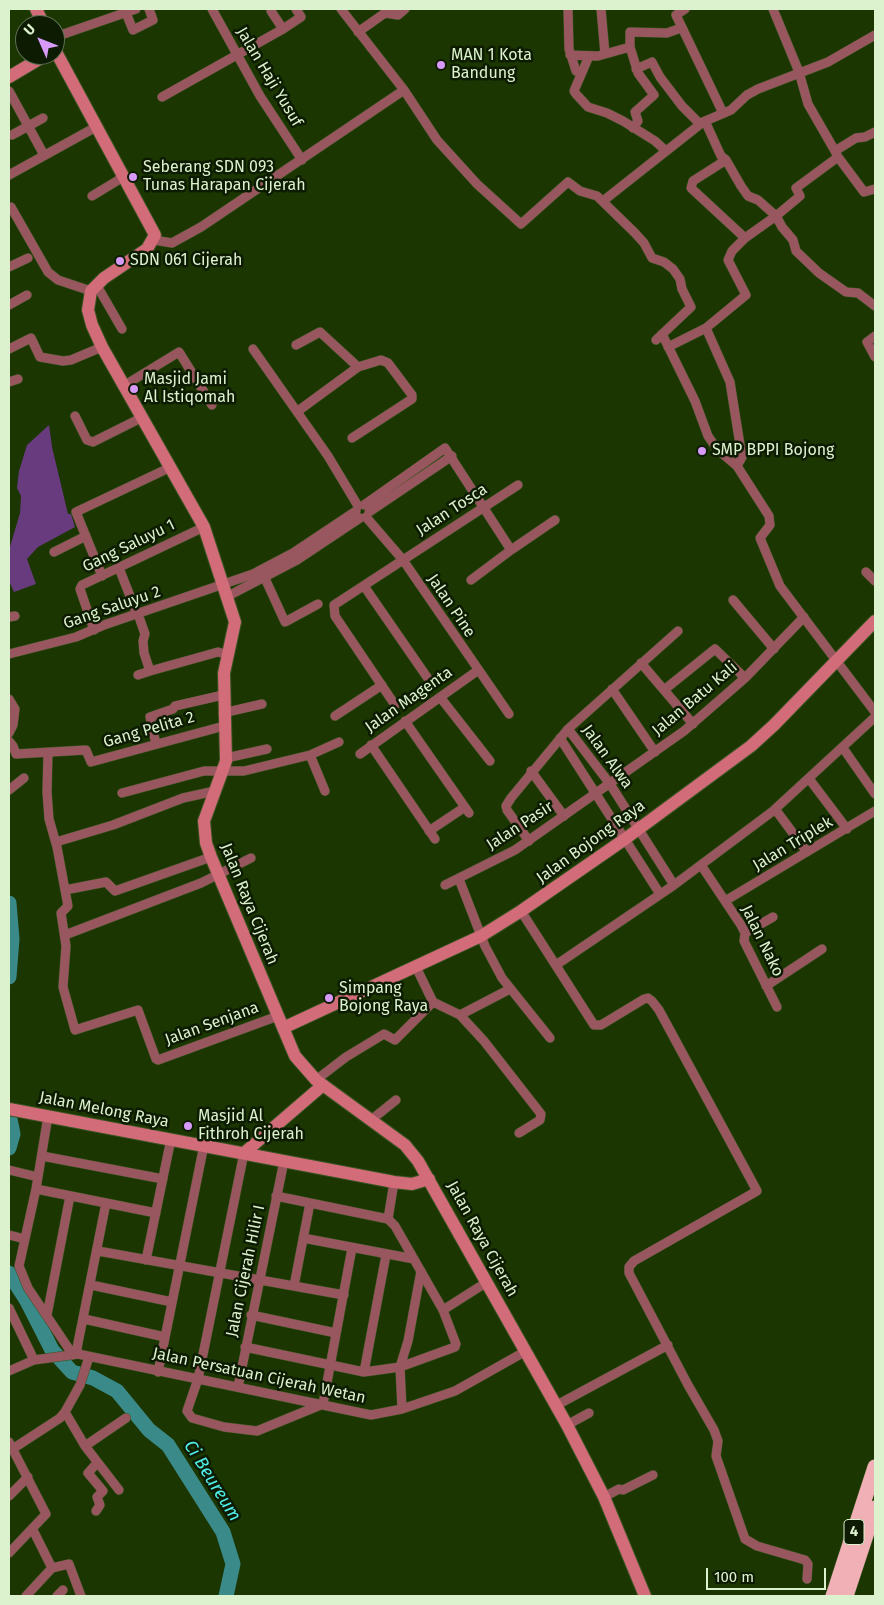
<!DOCTYPE html>
<html>
<head>
<meta charset="utf-8">
<style>
	body { margin:0 }
	#map { position:relative; width:884px; height:1605px; overflow:hidden; background:#1b3601; font-family:"Fira Sans",sans-serif }
	canvas { display:block }
	.frame { position:absolute; inset:0; border:10px solid #dcf2ce; pointer-events:none }
	.north { position:absolute; left:15px; top:15px; width:50px; height:50px; box-sizing:border-box; background:#0c1b01; border:1px solid #5f7153; border-radius:50%; rotate:314deg; font-size:14px; font-weight:700; line-height:20px; text-align:center; color:#dcf2ce }
	.north::after { content:''; display:block; margin:auto; width:18px; height:22px; background:#d89af8; clip-path:polygon(50% 0,100% 100%,50% 72%,0 100%) }
	.scale { position:absolute; left:706px; top:1568px; width:120px; height:22px; box-sizing:border-box; border:2px solid #dcf2ce; border-top:0; padding-left:6px; font-size:15px; line-height:18px; white-space:nowrap; color:#dcf2ce; -webkit-text-stroke:4px #0c1b01; paint-order:stroke }
</style>
</head>
<body>
<div id="map">
<canvas width="884" height="1605"></canvas>
<div class="frame"></div>
<div class="north">U</div>
<div class="scale">100 m</div>
</div>
<script>
const c = document.querySelector('canvas').getContext('2d');
c.lineJoin = 'round';
function fillPath(path, color) {
  c.fillStyle = color;
  c.fill(path, 'evenodd');
}
function shape(rows) {
  const path = new Path2D();
  for (const r of rows) {
    path.moveTo(r[0], r[1]);
    for (let i = 2; i < r.length; i += 2) path.lineTo(r[i], r[i + 1]);
  }
  return path;
}
function trace(path, color, width, dash) {
  c.strokeStyle = color;
  c.lineWidth = width;
  c.lineCap = dash ? 'butt' : 'round';
  c.setLineDash(dash || []);
  c.stroke(path);
}
function write(font, color, halo, rows, align = 'center') {
  c.font = font + ' "Fira Sans",sans-serif';
  c.lineWidth = 5;
  c.setLineDash([]);
  c.textBaseline = 'middle';
  c.strokeStyle = halo;
  c.fillStyle = color;
  for (const [text, x, y, turn = 0] of rows) {
    c.save();
    c.translate(x, y);
    c.rotate((+turn || 0) * Math.PI / 180);
    c.textAlign = isNaN(turn) ? turn : align;
    if (halo) c.strokeText(text, 0, 0);
    c.fillText(text, 0, 0);
    c.restore();
  }
}
const green = shape([
	[49,425,52,447,68,514,71,514,75,527,38,547,27,559,36,584,14,592,9,581,9,550,20,513,21,496,17,488,19,471,27,445]
]);
const river = shape([
	[9,903,12,939,9,977],
	[9,1114,13,1134,9,1148],
	[9,1273,27,1301,52,1350,72,1372,93,1378,117,1391,149,1430,168,1445,223,1532,233,1564,226,1596]
]);
const street = shape([
	[212,9,260,96,302,160],
	[341,9,404,90,437,140,477,184,521,224,568,182,580,191,597,196,635,233,644,243,652,258,664,262,673,269,680,279,682,289,691,307,656,340],
	[568,9,569,49,576,71],
	[601,9,605,54],
	[685,9,676,15,723,113],
	[773,9,799,72,808,104,835,151],
	[271,11,283,29],
	[126,13,133,30,153,20,149,9],
	[358,32,385,13,398,15,405,9],
	[55,37,136,9],
	[630,47,638,73,654,95,635,112,638,121,633,128],
	[570,55,598,56,630,47,630,32,667,33,681,28],
	[589,56,574,91,576,94,588,107,607,113,623,121,655,141,666,151],
	[636,69,652,62,660,77,682,106,700,124],
	[9,91,44,155],
	[162,97,283,29,301,17,296,9],
	[705,121,721,156,726,160,741,186,748,196,758,200,776,216,800,196,796,188,838,157,835,151,856,138,865,137,875,132],
	[12,135,43,118],
	[838,157,864,192,875,189],
	[9,175,96,127],
	[92,196,125,176],
	[603,201,703,122,731,110,747,95,758,89,828,62,875,35],
	[11,207,48,272,58,280,91,291],
	[745,238,776,216,782,227,793,240,796,251,819,273,846,292,858,293,875,306],
	[154,240,172,243,201,227,404,90],
	[9,267,28,258],
	[96,284,122,329],
	[9,305,27,295],
	[706,328,746,295,728,260,732,251,745,238,691,188,693,181,726,160],
	[662,334,695,401,708,436,717,449,737,466,769,516,770,525,760,538,780,586,875,712],
	[875,336,867,342,875,357],
	[296,345,320,332,358,367],
	[668,347,706,328,730,382,741,451,742,457,737,466],
	[9,349,31,338,40,357,63,361,71,360,102,347],
	[253,349,328,456,358,506],
	[9,382,18,379],
	[125,385,179,352,212,405],
	[298,411,358,367,381,360,388,363,412,395,412,399,352,438],
	[75,416,87,440,93,442,143,417],
	[364,505,445,448,511,550,555,520],
	[369,512,452,456],
	[366,517,403,560,509,714],
	[54,552,86,536],
	[119,568,137,614],
	[866,572,875,581],
	[263,574,285,622,318,604],
	[102,576,76,512,171,467],
	[471,580,511,550],
	[364,586,429,680],
	[228,596,297,560,360,518],
	[733,600,774,649],
	[138,614,145,634,143,641,144,653,150,671,218,652,229,655],
	[9,617,15,616],
	[94,630,80,589,82,585,204,527],
	[9,654,76,637,104,625,253,574,293,553,356,511],
	[641,663,693,724],
	[138,675,150,671],
	[612,689,655,752],
	[664,690,715,649,745,678],
	[440,697,490,761],
	[9,699,15,709,13,725,9,733],
	[395,705,335,616,334,605,518,485],
	[223,713,262,704],
	[335,716,382,685],
	[405,721,469,813],
	[568,729,610,784,674,885],
	[560,738,660,894],
	[9,741,13,746,16,754,86,750,91,762,224,726],
	[156,744,150,717,173,709,175,706,223,695],
	[371,745,435,839],
	[843,748,875,794],
	[48,753,47,792,49,819,57,847,68,906,61,913,66,946,63,987,75,1030,138,1010,156,1059,158,1060,278,1016],
	[360,754,477,671],
	[310,755,339,742],
	[226,758,267,749],
	[531,771,564,816],
	[810,780,847,829],
	[9,790,24,778],
	[122,793,204,771,244,771,310,755,325,791],
	[775,809,807,852],
	[429,831,465,807],
	[529,841,507,810,506,806,511,798,568,729,678,631],
	[56,842,113,825,183,798,215,791],
	[701,865,741,925,745,933,744,941,777,1007],
	[459,879,485,946,502,978,550,1038],
	[445,885,515,850,684,731,745,678,804,617],
	[65,890,106,882,115,891,211,857],
	[725,901,875,811],
	[521,911,594,1025,601,1025,644,999,648,998,652,1001,659,1010,757,1191,634,1261,629,1267,629,1273,688,1385,714,1430,718,1441,716,1456,745,1539,757,1546,805,1560,808,1564,807,1579],
	[745,933,773,917],
	[65,935,201,883,251,858],
	[415,965,433,1002,460,1015,484,1041,541,1114,540,1120,519,1133],
	[556,965,674,885,773,811,875,717],
	[766,986,822,949],
	[460,1015,510,989],
	[316,1080,346,1057,384,1034,395,1040,433,1002],
	[48,1116,36,1189,19,1266,28,1288,73,1355],
	[371,1120,396,1100],
	[244,1153,198,1379,187,1411,192,1418,224,1427,257,1431,323,1404,352,1248],
	[42,1156,163,1179],
	[9,1170,38,1177],
	[36,1189,156,1213],
	[276,1196,310,1203],
	[9,1235,25,1239],
	[303,1238,414,1259],
	[98,1251,344,1295],
	[146,1260,171,1139],
	[91,1285,172,1302],
	[294,1286,310,1203,388,1219,394,1182],
	[9,1308,34,1360],
	[443,1310,487,1282],
	[47,1315,70,1196],
	[251,1315,336,1333],
	[84,1319,165,1337],
	[245,1347,364,1372,400,1367,455,1347,456,1344,443,1310,395,1226,388,1219],
	[78,1354,77,1348,106,1203],
	[9,1371,34,1360,78,1354,371,1415,402,1409,455,1391,526,1351],
	[158,1372,204,1145],
	[364,1372,386,1255],
	[238,1387,284,1161],
	[557,1405,668,1345],
	[402,1409,400,1367,408,1341,421,1271],
	[65,1412,85,1446,126,1418],
	[567,1425,589,1413],
	[9,1442,46,1514,9,1553],
	[85,1446,119,1490],
	[14,1448,60,1418,65,1412,80,1385,89,1357],
	[9,1496,28,1477],
	[604,1497,619,1489,623,1490,653,1475],
	[96,1511,100,1505,97,1497,103,1491,88,1473,97,1463],
	[52,1568,69,1564,81,1596],
	[26,1596,52,1568,33,1530],
	[57,1596,63,1590]
]);
const secondary = shape([
	[36,9,44,25],
	[55,50,155,235,147,249,104,278,91,291,88,310,92,325,102,347,204,527,235,622,224,673,226,761,204,821,206,843,211,857,295,1056,316,1080,405,1145,418,1161,567,1425,604,1497,645,1596],
	[9,77,46,55],
	[283,1028,481,936,521,911,625,839,751,746,774,725,875,621],
	[9,1109,394,1182,412,1184,429,1179],
	[244,1153,323,1085]
]);
const highway = shape([
	[833,1596,875,1467],
	[846,1596,875,1508]
]);
const markers = [
	[441,65,5,"#d89af8"],
	[133,177,5,"#d89af8"],
	[120,261,5,"#d89af8"],
	[134,389,5,"#d89af8"],
	[702,451,5,"#d89af8"],
	[329,998,5,"#d89af8"],
	[188,1126,5,"#d89af8"]
];
const shields = [
	[854,1532,20]
];
const shieldNames = [
	["4",854,1532]
];
const poiNames = [
	["MAN 1 Kota",451,56],
	["Bandung",451,74],
	["Seberang SDN 093",143,168],
	["Tunas Harapan Cijerah",143,186],
	["SDN 061 Cijerah",130,261],
	["Masjid Jami",144,380],
	["Al Istiqomah",144,398],
	["SMP BPPI Bojong",712,451],
	["Simpang",339,989],
	["Bojong Raya",339,1007],
	["Masjid Al",198,1117],
	["Fithroh Cijerah",198,1135]
];
const streetNames = [
	["Jalan Haji Yusuf",269,77,59],
	["Jalan Tosca",452,510,-33],
	["Gang Saluyu 1",129,546,-26],
	["Jalan Pine",451,606,56],
	["Gang Saluyu 2",112,608,-19],
	["Jalan Batu Kali",695,699,-40],
	["Jalan Magenta",409,700,-35],
	["Gang Pelita 2",149,730,-16],
	["Jalan Alwa",607,757,54],
	["Jalan Pasir",520,826,-33],
	["Jalan Bojong Raya",591,842,-36],
	["Jalan Triplek",793,844,-31],
	["Jalan Raya Cijerah",249,904,68],
	["Jalan Nako",762,941,64],
	["Jalan Senjana",212,1024,-20],
	["Jalan Melong Raya",104,1110,11],
	["Jalan Raya Cijerah",482,1239,61],
	["Jalan Cijerah Hilir I",246,1271,-78],
	["Jalan Persatuan Cijerah Wetan",259,1376,12]
];
const waterNames = [
	["Ci Beureum",212,1481,58]
];
fillPath(green, '#683b7e');
trace(river, '#3a8a89', 15);
trace(street, '#3a5422', 10);
trace(secondary, '#3a5422', 14);
trace(highway, '#3a5422', 16);
trace(street, '#98575e', 9);
trace(secondary, '#d26c79', 12);
trace(highway, '#f1b0b5', 15);
for (const [x, y, r, color] of markers) {
  const dot = new Path2D();
  dot.arc(x, y, r, 0, 2 * Math.PI);
  c.fillStyle = color;
  c.fill(dot);
  trace(dot, '#0c1b01', 2);
}
for (const [x, y, w] of shields) {
  const box = new Path2D();
  box.roundRect(x - w / 2, y - 12.5, w, 25, 4);
  c.fillStyle = '#0c1b01';
  c.fill(box);
  trace(box, '#dcf2ce', 1);
}
write('bold 15px', '#dcf2ce', null, shieldNames);
write('16px', '#dcf2ce', '#0c1b01', poiNames, 'left');
write('16px', '#dcf2ce', '#0c1b01', streetNames);
write('italic 18px', '#51edeb', '#0c1b01', waterNames);
</script>
</body>
</html>
